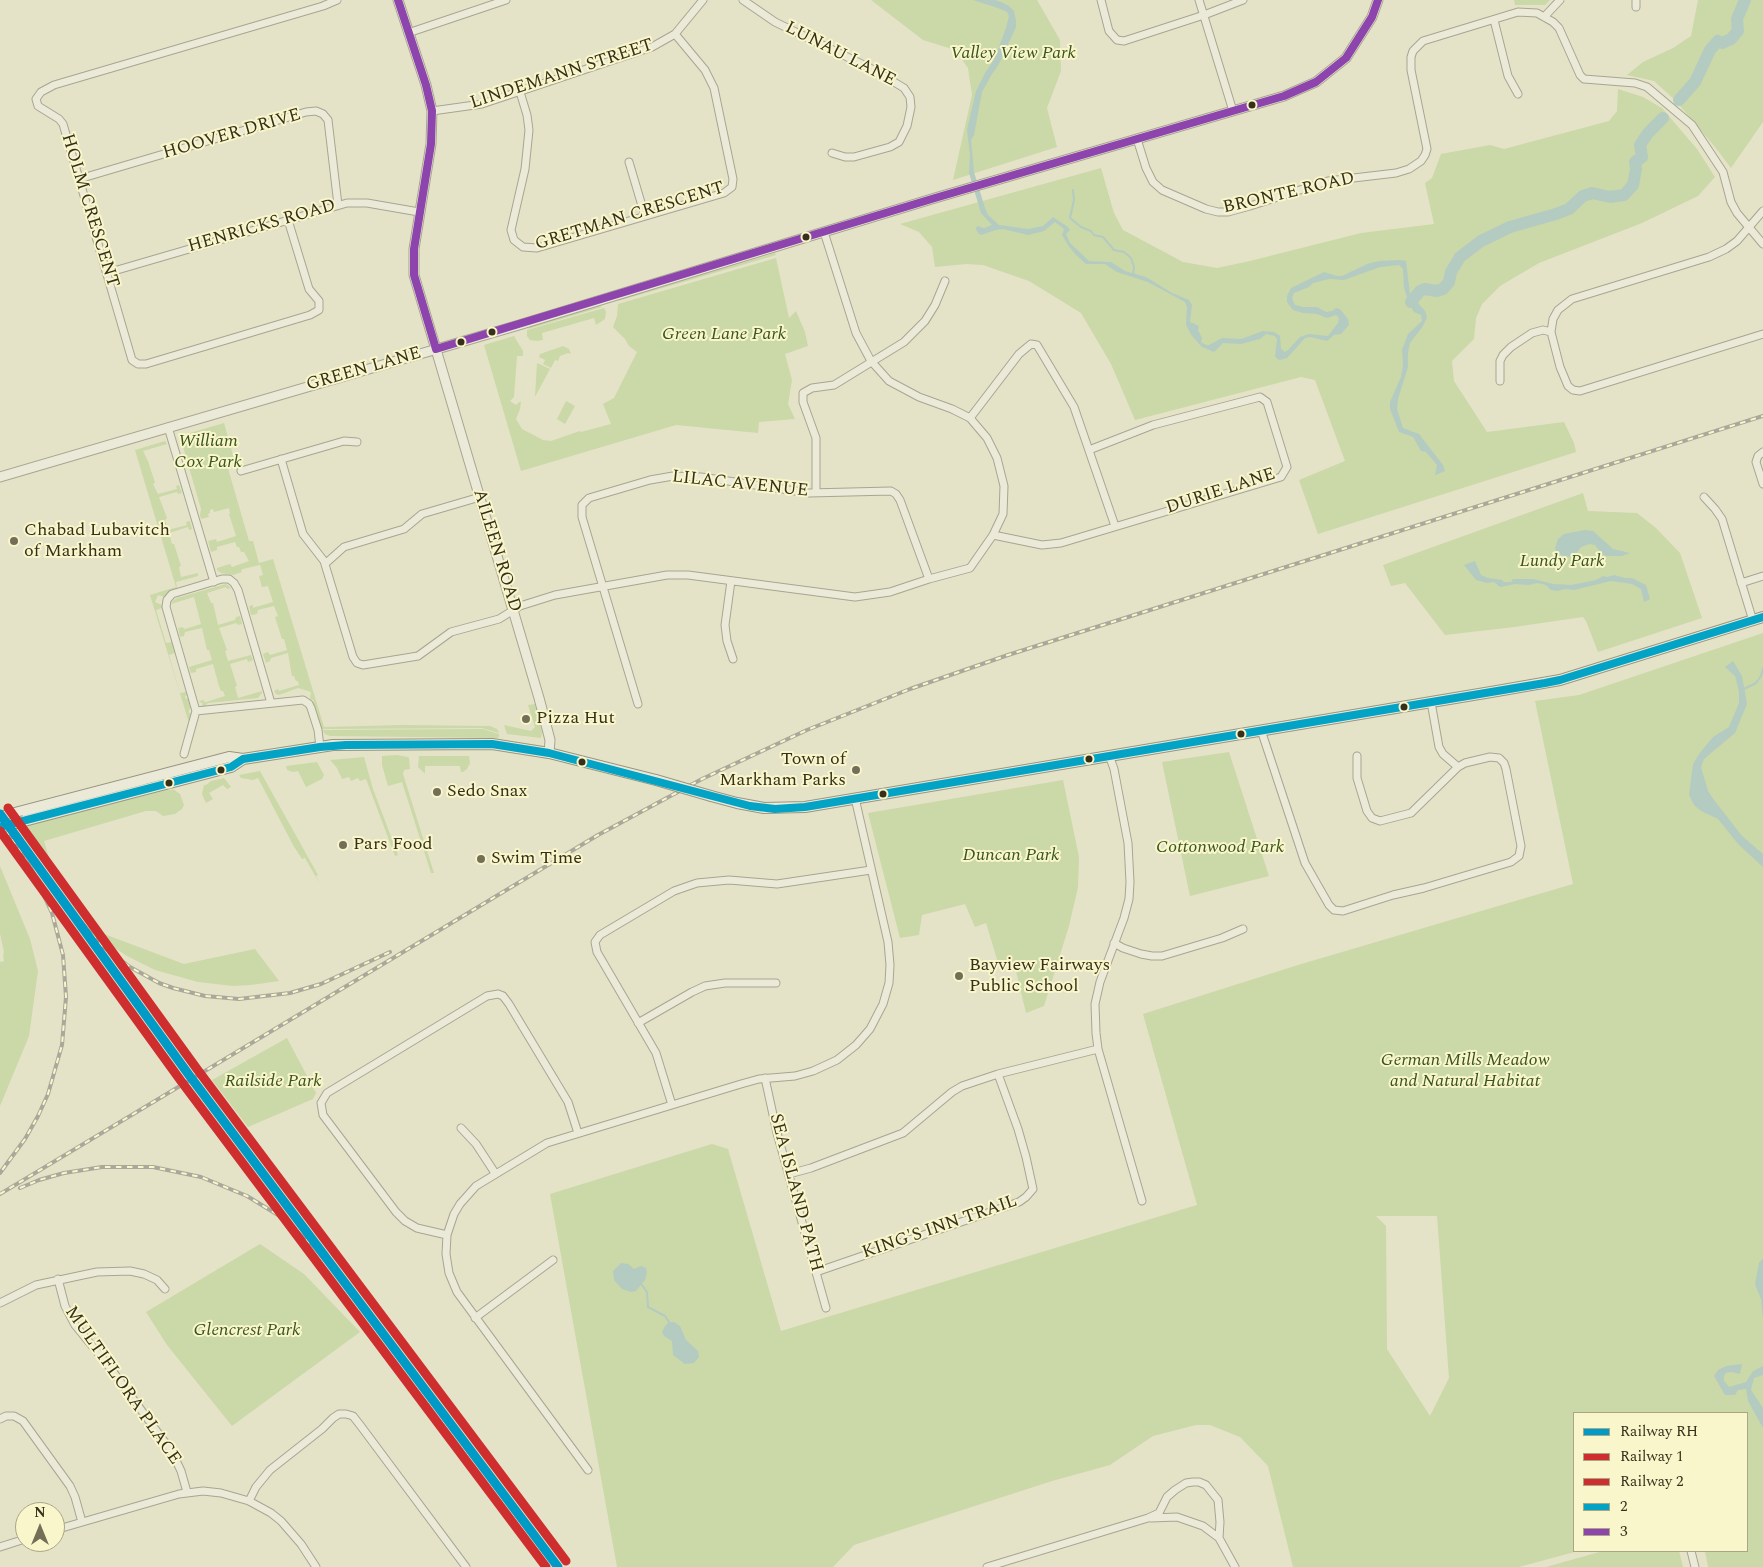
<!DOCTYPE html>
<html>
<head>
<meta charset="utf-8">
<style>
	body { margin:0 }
	#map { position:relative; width:1763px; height:1567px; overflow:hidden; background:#e4e3c7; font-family:Spectral,serif }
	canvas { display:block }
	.legend { position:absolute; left:1573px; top:1412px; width:175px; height:140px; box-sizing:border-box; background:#f8f6ca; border:1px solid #aaa684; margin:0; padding:6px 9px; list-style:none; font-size:15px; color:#362f1a }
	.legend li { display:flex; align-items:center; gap:10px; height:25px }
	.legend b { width:25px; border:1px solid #aaa684 }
	.north { position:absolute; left:15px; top:1502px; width:50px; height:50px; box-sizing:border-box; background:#f8f6ca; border:1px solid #aaa684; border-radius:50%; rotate:0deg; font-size:14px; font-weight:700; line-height:20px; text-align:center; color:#362f1a }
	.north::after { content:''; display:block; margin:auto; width:18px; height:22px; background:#736e57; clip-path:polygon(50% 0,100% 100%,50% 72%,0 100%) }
</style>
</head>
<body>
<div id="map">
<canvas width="1763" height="1567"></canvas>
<ul class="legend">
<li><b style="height:6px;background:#009ac7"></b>Railway RH</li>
<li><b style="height:6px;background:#cf2e2f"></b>Railway 1</li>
<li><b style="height:6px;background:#cf2e2f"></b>Railway 2</li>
<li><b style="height:6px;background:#03a3c5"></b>2</li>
<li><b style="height:6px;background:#8e44ad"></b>3</li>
</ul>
<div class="north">N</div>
</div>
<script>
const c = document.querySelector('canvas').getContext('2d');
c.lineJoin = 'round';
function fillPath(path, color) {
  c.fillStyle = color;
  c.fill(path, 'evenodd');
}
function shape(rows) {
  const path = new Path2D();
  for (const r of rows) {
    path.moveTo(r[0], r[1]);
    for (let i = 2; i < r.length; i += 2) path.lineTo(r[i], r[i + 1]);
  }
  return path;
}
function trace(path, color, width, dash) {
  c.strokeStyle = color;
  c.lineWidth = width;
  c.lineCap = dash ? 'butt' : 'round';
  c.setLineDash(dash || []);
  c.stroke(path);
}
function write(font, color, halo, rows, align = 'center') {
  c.font = font + ' Spectral,serif';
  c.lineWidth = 4;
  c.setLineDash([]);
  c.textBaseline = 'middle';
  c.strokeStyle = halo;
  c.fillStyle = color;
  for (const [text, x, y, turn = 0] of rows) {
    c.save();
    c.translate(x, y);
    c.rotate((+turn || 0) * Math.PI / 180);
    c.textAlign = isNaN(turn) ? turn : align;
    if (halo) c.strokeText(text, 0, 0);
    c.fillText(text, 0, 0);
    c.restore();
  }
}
const green = shape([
	[871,0,1037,0,1060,40,1061,71,1047,108,1057,147,953,180,972,95,968,68,955,50,923,40],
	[1514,0,1550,0,1545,5,1515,5],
	[1698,0,1763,0,1763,122,1731,168,1715,147,1675,100,1654,81,1627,75,1643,62,1673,48,1691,36],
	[1618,89,1643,97,1662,108,1697,149,1715,177,1698,196,1642,223,1539,263,1500,286,1482,304,1476,318,1474,339,1452,361,1454,381,1487,432,1564,422,1574,443,1576,452,1318,534,1299,480,1345,461,1315,380,1301,377,1135,420,1111,364,1081,313,1029,281,983,265,966,264,935,267,932,247,919,232,900,224,1101,168,1114,213,1123,230,1183,262,1217,268,1250,261,1361,233,1434,224,1425,183,1432,178,1441,154,1490,145,1504,149,1609,121,1617,111],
	[775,253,776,255,618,301,620,299],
	[776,258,789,318,796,311,805,332,808,346,785,354,792,380,788,404,795,419,759,422,758,433,676,425,521,471,484,345,514,336,523,351,523,356,517,356,514,397,510,401,516,405,521,401,520,409,516,419,522,429,543,440,551,441,580,431,581,432,611,424,603,404,614,398,637,352,629,346,625,339,613,327,617,316,618,304],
	[598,305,602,307,528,329,531,325],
	[604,308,606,312,605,319,596,325,594,318,542,333,543,340,537,341,530,340,527,336,527,330],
	[563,346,569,349,571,354,568,353,560,356,558,361,555,360,551,368,543,364,545,360,539,357,540,354],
	[537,363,550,369,535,397],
	[566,401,575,406,565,424,557,419],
	[224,423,235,462,227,465,249,541,253,541,259,563,273,559,324,727,403,725,490,726,497,729,499,733,482,728,321,729,312,703,314,701,312,699,310,700,311,692,298,688,279,695,276,694,274,691,278,689,279,691,299,685,298,681,296,681,294,676,292,676,288,653,271,658,270,661,266,663,263,654,268,652,270,655,287,650,284,639,282,639,275,617,278,616,274,606,258,610,257,614,251,615,249,606,253,605,253,608,256,607,273,602,268,586,262,587,259,576,263,575,260,565,243,569,241,570,242,572,233,575,221,573,217,570,217,568,230,564,232,567,249,561,244,552,241,552,239,547,237,547,235,542,217,547,217,550,211,552,208,541,216,539,217,542,236,536,229,514,230,513,229,508,214,512,213,509,210,510,210,513,208,514,209,517,201,519,200,515,201,509,180,436],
	[165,441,167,444,143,451,148,461,155,483,153,484,158,494,177,489,176,486,179,485,182,493,178,494,177,492,159,497,167,518,165,520,168,530,187,525,186,522,190,521,192,529,189,530,188,527,169,533,172,544,174,544,181,566,179,567,181,577,198,573,198,576,176,582,177,588,169,592,164,597,158,595,155,602,162,605,162,608,156,610,166,643,172,642,175,653,169,655,180,693,186,692,187,695,185,696,186,699,188,698,191,708,189,710,189,713,191,713,189,723,150,595,176,587,135,450],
	[1583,493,1588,511,1637,513,1656,528,1680,553,1702,618,1598,652,1586,621,1583,617,1514,627,1445,635,1405,583,1391,586,1383,565],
	[226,584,231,588,227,589,226,587,207,593,211,603,213,603,218,625,235,620,236,617,240,616,242,624,238,625,236,623,219,628,227,650,225,651,228,661,251,655,253,660,248,662,247,659,230,664,237,686,235,687,238,698,262,691,262,693,258,698,208,703,205,706,202,706,203,704,199,701,204,700,204,702,206,702,225,696,223,691,221,691,219,686,213,664,196,669,196,672,191,673,189,667,212,660,209,650,207,650,202,628,185,632,184,636,180,637,178,628,182,627,185,629,201,624,194,597,171,604,173,601,177,598],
	[1763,633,1763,1567,1708,1567,1705,1551,1747,1551,1747,1413,1574,1413,1574,1551,1578,1551,1519,1567,1293,1567,1268,1466,1240,1437,1210,1425,1196,1425,1153,1436,1110,1465,1052,1481,854,1545,833,1567,617,1567,550,1194,712,1144,728,1149,781,1331,1197,1205,1143,1014,1298,965,1573,884,1535,701,1579,695],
	[1376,1216,1437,1216,1449,1378,1430,1416,1387,1349,1386,1226],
	[535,704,542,732,541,738,507,734,504,725,531,731,535,727,528,705],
	[483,729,499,734,499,736,498,738,330,736,325,734,322,730],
	[1229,752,1269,876,1190,896,1162,762],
	[397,755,408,757,409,758,410,769,404,770,403,774,434,873,431,873,402,782,388,786,382,765,382,756],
	[419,756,469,756,470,763,467,769,463,772,461,772,460,766,425,766,425,773,423,772,418,767],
	[364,757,373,789,398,855,395,856,366,779,360,781,358,778,351,781,349,777,342,779,337,768,330,760],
	[317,762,324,775,322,779,306,787,298,771,293,772,287,770,286,766],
	[260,771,318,875,316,876,320,884,305,858,302,859,293,845,258,778,253,780,241,778,239,775],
	[224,778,231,787,227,789,223,785,209,793,213,799,206,803,202,794,204,785,206,785,211,781],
	[1063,780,1079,857,1078,887,1069,926,1044,1006,1026,1013,1016,971,1011,972,1007,963,999,966,986,923,975,927,965,904,922,915,919,935,900,938,868,813],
	[173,789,180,794,184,805,182,809,175,814,163,816,156,811,146,811,44,841,54,874,95,927,104,934,184,964,255,949,279,981,251,985,233,986,198,982,155,970,127,956,100,938,17,828,166,790,172,790],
	[0,866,30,939,38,971,29,1036,0,1106,0,962,4,961,3,955,4,952,0,934],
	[287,1038,316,1093,313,1099,248,1127,212,1080],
	[260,1244,304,1274,360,1332,232,1426,167,1345,146,1312],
	[1603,1551,1679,1551,1683,1567,1546,1567]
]);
const water = shape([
	[964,0,995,0,1001,2,1009,6,1014,11,1016,21,1016,27,999,64,992,74,982,92,974,135,971,140,974,172,985,208,988,215,999,225,1028,229,1043,226,1053,217,1068,227,1070,230,1066,234,1070,243,1089,261,1111,262,1125,271,1146,277,1172,293,1189,300,1192,305,1190,322,1199,326,1198,330,1202,338,1201,342,1206,345,1209,345,1222,338,1241,339,1263,331,1274,332,1280,336,1281,349,1285,352,1289,349,1300,337,1309,334,1328,336,1338,323,1339,318,1336,315,1327,318,1317,314,1303,313,1293,310,1287,302,1287,296,1291,288,1324,272,1337,276,1342,276,1367,264,1379,261,1400,260,1406,261,1410,294,1425,311,1427,317,1423,326,1410,343,1408,353,1408,367,1398,399,1397,409,1403,428,1419,434,1443,465,1445,471,1435,475,1437,465,1426,452,1421,451,1413,437,1399,432,1390,409,1390,402,1401,377,1403,364,1402,350,1408,334,1422,321,1421,315,1414,312,1409,303,1404,288,1403,269,1399,265,1380,267,1344,280,1329,279,1313,283,1309,287,1294,293,1292,298,1295,305,1303,307,1317,307,1326,312,1332,311,1336,308,1340,309,1348,319,1349,325,1341,334,1334,335,1327,341,1310,337,1305,338,1287,358,1280,360,1277,359,1275,356,1277,339,1275,336,1266,334,1260,339,1241,344,1223,343,1214,352,1202,347,1192,336,1186,325,1187,307,1185,302,1148,282,1117,272,1105,264,1086,264,1076,255,1068,245,1062,235,1064,229,1055,222,1044,231,1028,235,1003,229,996,230,981,235,978,233,976,229,977,226,984,228,992,225,981,213,969,173,970,155,967,130,976,91,985,73,994,60,1006,28,1009,16,1007,12,998,8,973,0],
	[1585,530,1593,531,1613,549,1630,553,1622,556,1606,556,1602,554,1595,545,1590,544,1581,547,1574,557,1564,556,1557,553,1555,548,1558,539,1564,534],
	[1475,561,1481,575,1488,578,1502,580,1504,582,1511,582,1513,579,1533,579,1553,584,1571,585,1596,580,1603,576,1607,577,1614,575,1625,578,1632,578,1646,585,1650,599,1644,602,1641,589,1632,584,1611,581,1574,590,1565,589,1557,591,1551,590,1546,585,1538,583,1528,585,1515,584,1500,587,1494,582,1487,583,1476,580,1464,565],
	[1733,661,1742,676,1747,704,1735,733,1704,759,1701,767,1708,791,1714,800,1742,836,1763,854,1763,867,1739,845,1718,819,1701,811,1694,805,1689,795,1693,764,1699,754,1713,737,1729,727,1739,703,1739,692,1735,676,1725,667],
	[1763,1258,1763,1320,1761,1299,1755,1284,1759,1263],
	[621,1263,628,1264,634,1269,641,1266,646,1268,647,1273,645,1280,636,1291,631,1292,622,1289,614,1280,613,1271],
	[669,1322,674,1322,680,1326,686,1340,698,1351,699,1357,694,1363,685,1364,673,1355,672,1341,664,1336,662,1332,665,1326],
	[1742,1364,1740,1374,1731,1372,1726,1373,1724,1376,1724,1381,1729,1387,1746,1382,1753,1371,1763,1366,1763,1375,1754,1378,1751,1390,1763,1408,1763,1428,1748,1401,1746,1389,1738,1390,1735,1395,1725,1395,1714,1376,1718,1370,1726,1366]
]);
const stream = shape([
	[1073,190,1074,200,1070,218,1081,227,1091,231,1094,235,1103,237,1114,250,1124,252,1131,258,1134,267,1133,275],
	[1744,689,1756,683,1761,676,1763,668],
	[642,1285,647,1292,648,1307,665,1316,669,1322]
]);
const river = shape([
	[1679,100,1695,82,1710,50,1718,41,1722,43,1731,39,1738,31,1737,19,1745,0],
	[1411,302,1420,291,1425,289,1437,291,1443,289,1449,282,1451,272,1460,257,1481,241,1510,227,1556,214,1569,209,1583,196,1592,193,1610,197,1624,195,1633,185,1636,169,1635,162,1642,157,1640,145,1648,133,1663,118]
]);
const minor = shape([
	[743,0,775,22,874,70,904,88,910,97,911,107,907,126,899,142,890,147,854,157,845,157,832,153],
	[1101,0,1109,31,1117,40,1124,41,1204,15,1243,0],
	[1199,0,1233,111],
	[1636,7,1636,0],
	[1544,17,1560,0],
	[1494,20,1508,76,1518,94],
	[408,33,506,0],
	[520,92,527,115,529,130,525,169,511,230,514,240,523,247,537,248,724,193,732,187,733,179,714,88,705,70,675,34],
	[432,111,482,104,652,47,675,34,703,0],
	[1137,139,1146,168,1153,182,1162,190,1206,209,1218,212,1228,212,1250,206,1328,181,1396,173,1409,169,1421,161,1425,155,1427,149,1411,70,1411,57,1413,51,1423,41,1518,12,1537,13,1553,22,1559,28,1580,75,1584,79,1635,83,1647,87,1692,125,1723,172,1731,202,1737,213,1763,244],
	[629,162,645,216],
	[79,179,306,112,316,111,323,114,328,120,338,205],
	[1763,211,1737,241,1726,249,1709,257,1572,299,1558,310,1553,319,1551,332,1560,367,1568,386,1573,390,1580,391,1763,334],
	[288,220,309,289,319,301,319,310,310,315,146,364,138,364,132,360,63,124,59,119,38,106,36,99,41,92,54,85,323,6,337,0],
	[107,273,347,203,367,203,419,212],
	[1500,381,1500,361,1503,355,1511,347,1532,333,1543,330,1551,332],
	[970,418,1019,354,1031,344,1037,345,1074,407,1115,526],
	[168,427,214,582],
	[1763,452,1758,456,1756,462,1763,484],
	[281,459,303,534,324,561,353,657,357,663,363,665,418,656,451,632,499,619,520,606,555,595,667,575,688,575,855,597,890,592,929,579,970,568,993,535,1003,514,1004,486,997,458,987,438,970,418,952,409,919,397,889,381,871,361,856,333,824,232],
	[241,471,344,441,357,442],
	[816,493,816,438,803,402,803,393,812,388,834,385,904,342,925,321,935,305,945,281],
	[1704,497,1715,509,1722,519,1753,621],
	[993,535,1042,545,1061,543,1281,477,1287,467,1267,402,1260,397,1153,425,1089,450],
	[325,564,344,547,404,529,422,514,480,497],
	[731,581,725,625,727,641,733,659],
	[1741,583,1763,576],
	[1431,702,1439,747,1443,754,1458,767],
	[638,704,582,517,582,505,589,498,650,480,673,476,701,477,809,493,891,491,896,494,900,500,929,579],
	[196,711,303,700,309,704,311,708,318,730,320,747],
	[1261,730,1305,863,1329,905,1334,910,1343,911,1393,895,1424,888,1511,862,1519,856,1521,846,1506,769,1504,763,1499,758,1490,757,1465,763,1458,767,1411,813,1380,821,1372,818,1367,811,1357,778,1357,756],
	[184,754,196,711,166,607,167,600,172,594,222,579,229,579,234,583,238,590,271,703],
	[1109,755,1114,769,1128,843,1130,882,1129,899,1124,918,1100,982,1095,1004,1096,1033,1098,1049,1142,1201],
	[1114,943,1123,948,1141,954,1152,956,1162,956,1222,938,1243,929],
	[638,1023,692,992,705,986,725,983,776,983],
	[765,1078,777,1133,826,1308],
	[672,1105,656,1053,597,952,595,942,600,935,674,891,697,883,729,880,777,884,871,870],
	[461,1128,476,1144,495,1173],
	[789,1174,811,1168,903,1133,952,1092,962,1086,998,1074,1098,1049],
	[447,1235,417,1228,405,1221,396,1212,323,1115,321,1103,327,1093,487,996,498,994,503,996,509,1004,568,1102,578,1133],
	[816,1272,1019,1202,1026,1197,1033,1189,1026,1157,1018,1129,998,1074],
	[58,1279,65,1306,75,1325,111,1369,172,1452,181,1471,187,1492],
	[0,1303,36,1285,97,1272,130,1271,144,1274,157,1280,165,1289],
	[475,1318,553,1260],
	[0,1419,6,1416,14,1416,23,1421,70,1486,75,1497,82,1522],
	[588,1470,457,1292,449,1273,446,1254,447,1235,454,1214,460,1204,476,1186,547,1143,741,1084,759,1079,795,1076,813,1071,837,1060,856,1045,870,1029,883,1004,889,983,890,965,888,942,855,798],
	[249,1501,256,1487,270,1470,322,1429,333,1418,339,1414,346,1414,353,1416,360,1425,466,1567],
	[1151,1518,1177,1517,1203,1526,1219,1538],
	[55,1530,179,1494,203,1491,221,1493,249,1501,271,1513,281,1521,301,1544,316,1567],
	[0,1547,25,1539],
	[1691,1551,1695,1567],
	[987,1567,1148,1518,1159,1513,1167,1497,1175,1490,1186,1483,1193,1482,1199,1482,1206,1485,1218,1500,1220,1522,1219,1538,1235,1567]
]);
const tertiary = shape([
	[398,0,426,85,432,111,431,144,414,249,414,275,539,698,550,740,549,753],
	[0,477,519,325,935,198,1284,96,1316,82,1346,58,1372,17,1378,0]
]);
const secondary = shape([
	[711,796,737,803,764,808,805,807,1497,691,1560,680,1763,617],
	[0,817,229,757,243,759,333,745,492,744,549,753,656,780],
	[24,821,231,767,243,759]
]);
const rail = shape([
	[0,821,31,868,52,913,63,955,66,997,62,1045,48,1094,38,1116,25,1139,0,1173],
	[63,901,103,947,130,967,159,983,173,988,205,996,239,999,290,993,321,984,390,952],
	[20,1188,39,1180,64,1173,102,1167,153,1167,201,1177,247,1196,278,1215,313,1246,350,1289],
	[0,1194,598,835,702,779,807,730,910,689,1008,655,1763,416]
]);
const secondaryBridge = shape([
	[656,780,711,796],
	[0,827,24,821]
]);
const bus1 = shape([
	[0,827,231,767,243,759,320,747,346,745,492,744,549,753,750,806,775,809,805,807,1545,683,1560,680,1763,617]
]);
const bus2 = shape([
	[398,0,426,85,432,111,431,144,414,249,414,275,436,349],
	[436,349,935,198,1284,96,1316,82,1346,58,1372,17,1378,0]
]);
const rail1 = shape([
	[0,814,189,1075,558,1567]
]);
const rail2 = shape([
	[0,831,181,1081,546,1567]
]);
const rail3 = shape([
	[8,808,197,1069,566,1561]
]);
const markers = [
	[1252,105,4.5,"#362f1a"],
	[806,237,4.5,"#362f1a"],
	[492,332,4.5,"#362f1a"],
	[461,342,4.5,"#362f1a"],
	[14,541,5,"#736e57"],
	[1404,707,4.5,"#362f1a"],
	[526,719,5,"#736e57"],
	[1241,734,4.5,"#362f1a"],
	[1089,759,4.5,"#362f1a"],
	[582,762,4.5,"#362f1a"],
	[221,770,4.5,"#362f1a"],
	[856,770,5,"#736e57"],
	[169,783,4.5,"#362f1a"],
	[437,792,5,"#736e57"],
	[883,794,4.5,"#362f1a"],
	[343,845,5,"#736e57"],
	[481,859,5,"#736e57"],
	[959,976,5,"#736e57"]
];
const parkNames = [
	["Valley View Park",1013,54],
	["Green Lane Park",724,335],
	["William",208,442],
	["Cox Park",208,463],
	["Lundy Park",1562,562],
	["Cottonwood Park",1220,848],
	["Duncan Park",1011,856],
	["German Mills Meadow",1465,1061],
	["and Natural Habitat",1465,1082],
	["Railside Park",273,1082],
	["Glencrest Park",247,1331]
];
const streetNames = [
	["LUNAU LANE",840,55,27],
	["LINDEMANN STREET",562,75,-18],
	["HOOVER DRIVE",232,135,-16],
	["BRONTE ROAD",1289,194,-13],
	["HOLM CRESCENT",89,211,73],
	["GRETMAN CRESCENT",630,217,-17],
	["HENRICKS ROAD",262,227,-16],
	["GREEN LANE",364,370,-16],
	["LILAC AVENUE",740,485,6],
	["DURIE LANE",1221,492,-18],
	["AILEEN ROAD",496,551,73],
	["SEA ISLAND PATH",795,1193,75],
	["KING'S INN TRAIL",940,1228,-19],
	["MULTIFLORA PLACE",122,1386,55]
];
const poiNames = [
	["Chabad Lubavitch",24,531],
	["of Markham",24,552],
	["Pizza Hut",536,719],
	["Town of",846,760,"right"],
	["Markham Parks",846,781,"right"],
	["Sedo Snax",447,792],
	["Pars Food",353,845],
	["Swim Time",491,859],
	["Bayview Fairways",969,966],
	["Public School",969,987]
];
fillPath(green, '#cbd8a8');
fillPath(water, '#b4cbc1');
trace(stream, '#b4cbc1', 2);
trace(river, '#b4cbc1', 12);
trace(minor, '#a8a591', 9);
trace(tertiary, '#a8a591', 11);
trace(secondary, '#989581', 12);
trace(minor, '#ebead9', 7);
trace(tertiary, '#ebead9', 9);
trace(secondary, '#ebead9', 10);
trace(rail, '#a9a89a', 4);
trace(rail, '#f8f6ca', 2, [5.5]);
trace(secondaryBridge, '#989581', 12, []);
trace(secondaryBridge, '#ebead9', 10);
trace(bus1, '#03a3c5', 8);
trace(bus2, '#8e44ad', 8);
trace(rail1, '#009ac7', 9);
trace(rail2, '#cf2e2f', 9);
trace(rail3, '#cf2e2f', 9);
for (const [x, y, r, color] of markers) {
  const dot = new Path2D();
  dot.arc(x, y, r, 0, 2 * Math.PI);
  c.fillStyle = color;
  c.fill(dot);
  trace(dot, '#f8f6ca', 2);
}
write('italic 18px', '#39541e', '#f8f6ca', parkNames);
write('18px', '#362f1a', '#f8f6ca', streetNames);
write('18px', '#362f1a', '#f8f6ca', poiNames, 'left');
</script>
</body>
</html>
